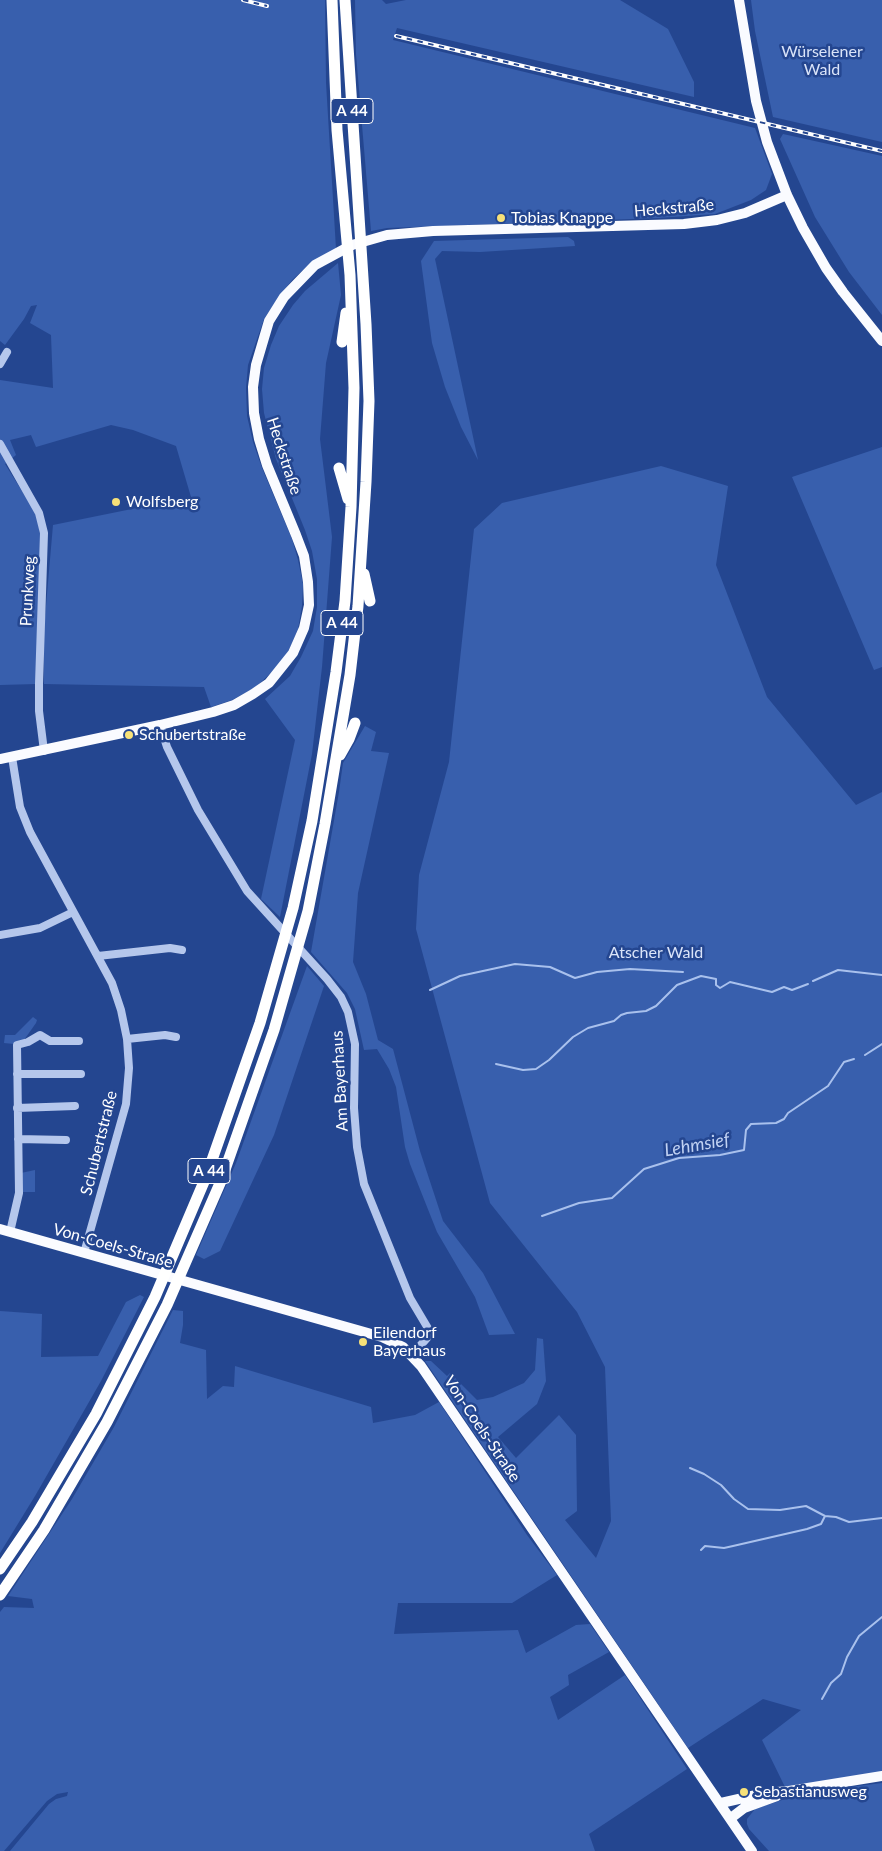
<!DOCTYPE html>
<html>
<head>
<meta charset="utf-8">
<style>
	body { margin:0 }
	canvas { display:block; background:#244690 }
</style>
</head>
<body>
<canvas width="882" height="1851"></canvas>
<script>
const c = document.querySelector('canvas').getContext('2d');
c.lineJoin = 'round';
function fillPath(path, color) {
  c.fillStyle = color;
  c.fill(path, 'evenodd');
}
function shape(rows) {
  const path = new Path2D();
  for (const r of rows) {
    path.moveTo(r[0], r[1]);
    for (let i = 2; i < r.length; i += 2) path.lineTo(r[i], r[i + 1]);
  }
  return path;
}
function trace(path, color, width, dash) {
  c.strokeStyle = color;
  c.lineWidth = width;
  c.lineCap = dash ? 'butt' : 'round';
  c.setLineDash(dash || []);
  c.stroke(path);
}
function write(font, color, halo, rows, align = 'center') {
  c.font = font + ' Lato,sans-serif';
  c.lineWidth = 5;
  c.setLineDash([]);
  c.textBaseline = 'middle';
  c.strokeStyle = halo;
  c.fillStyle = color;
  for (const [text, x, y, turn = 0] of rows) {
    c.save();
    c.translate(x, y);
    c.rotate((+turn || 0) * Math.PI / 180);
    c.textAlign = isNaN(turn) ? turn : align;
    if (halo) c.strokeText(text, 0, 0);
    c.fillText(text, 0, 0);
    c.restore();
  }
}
const green = shape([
	[0,0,325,0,326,83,336,249,313,261,293,279,280,295,264,319,248,365,246,388,247,416,253,442,262,468,292,539,298,560,303,584,302,606,298,629,289,650,280,664,256,687,232,700,211,707,204,687,44,684,44,629,53,525,191,497,176,446,133,430,111,425,36,447,31,435,10,440,16,455,5,464,37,515,41,540,36,684,0,685,0,380,53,388,51,335,30,323,37,305,31,306,24,319,5,345,0,341],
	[355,0,382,0,386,4,406,0,620,0,668,29,694,82,694,97,397,28,393,40,755,128,772,174,766,190,751,200,715,214,658,218,387,228,371,231,356,54],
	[751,0,882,0,882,142,773,117,755,31],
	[783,134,882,156,882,315,849,272,815,217,780,139],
	[568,237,574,241,575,246,480,252,442,251,435,259,478,460,461,427,445,387,432,343,421,261,434,241],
	[338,263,341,295,326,363,320,439,332,537,322,667,312,754,280,917,261,899,295,740,265,699,290,676,301,657,313,631,317,607,317,579,312,551,305,530,276,459,264,413,262,389,264,368,271,345,279,326,293,305,305,291],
	[882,447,882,667,874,670,792,477],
	[661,466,728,486,716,565,767,697,856,805,882,792,882,1772,785,1787,762,1740,801,1710,763,1699,688,1748,425,1361,431,1361,447,1376,450,1373,477,1400,493,1397,524,1383,535,1370,537,1338,543,1339,546,1381,537,1404,498,1437,516,1458,559,1415,576,1435,577,1511,565,1520,596,1558,611,1521,605,1367,577,1312,490,1203,416,929,419,875,449,762,474,529,502,503],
	[365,726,376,732,371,751,389,753,358,893,353,962,366,994,378,1040,393,1049,420,1151,443,1221,483,1273,515,1334,489,1335,475,1297,437,1232,410,1164,405,1147,396,1087,389,1069,377,1049,364,1050,355,1009,347,993,311,952,339,792,343,763],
	[307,966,324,986,274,1135,220,1251,204,1259,196,1255,236,1163],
	[33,1017,37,1020,36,1023,24,1040,14,1044,4,1043,5,1035,15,1035],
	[35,1170,35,1192,22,1192,21,1173],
	[140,1295,144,1297,101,1381,35,1496,0,1553,0,1311,42,1314,41,1357,98,1356,126,1302],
	[173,1310,183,1311,183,1325,180,1343,206,1350,207,1399,223,1386,234,1387,235,1366,371,1407,373,1423,415,1415,439,1402,527,1535,557,1575,512,1603,398,1603,394,1634,518,1630,526,1653,576,1625,590,1624,609,1652,568,1675,569,1685,550,1697,558,1720,625,1675,687,1769,589,1834,595,1851,10,1851,49,1804,56,1799,67,1796,68,1792,57,1794,47,1801,4,1851,0,1851,0,1612,4,1607,34,1608,32,1599,8,1596,72,1499,114,1427],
	[882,1783,882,1851,769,1851,749,1829,747,1824,747,1819,755,1809,782,1800,834,1789]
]);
const stream = shape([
	[813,981,838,970,882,975],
	[430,990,460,976,515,964,550,967,575,978,597,972,630,969,683,972],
	[865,1055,882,1044],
	[496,1064,523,1070,536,1069,549,1060,573,1037,588,1028,614,1021,621,1015,627,1013,646,1011,656,1006,677,985,701,976,716,979,716,985,720,988,730,982,772,992,784,987,792,990,808,984],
	[542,1216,579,1203,612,1198,644,1169,679,1158,720,1155,744,1150,746,1130,751,1124,776,1123,784,1119,788,1113,828,1086,844,1062,854,1059],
	[690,1468,704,1474,721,1485,734,1499,748,1509,780,1510,806,1506,825,1516,836,1517,849,1522,882,1518],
	[701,1550,705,1546,724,1548,733,1546,807,1529,821,1524,825,1516],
	[822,1699,831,1683,841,1674,847,1657,859,1636,882,1617]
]);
const minor = shape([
	[0,364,7,352],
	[0,444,39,513,44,533,39,684,39,711,44,751],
	[160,725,167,747,198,810,247,891,327,979,341,997,348,1012,355,1044,354,1108,357,1147,364,1184,410,1298,429,1330,427,1338,412,1355],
	[12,757,20,807,30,832,112,983,121,1010,127,1039,129,1068,126,1104,84,1253],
	[0,935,40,928,73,912],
	[98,956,170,948,182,950],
	[127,1039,165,1035,176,1037],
	[17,1074,81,1074],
	[17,1108,75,1106],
	[18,1139,66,1140],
	[10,1232,19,1193,17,1045,28,1042,40,1035,50,1041,79,1041]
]);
const major = shape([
	[739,0,756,101,767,142,787,195,803,228,826,268,843,292,882,341],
	[0,759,160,725,213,712,234,705,253,694,269,683,293,653,304,628,309,605,308,582,304,556,296,535,267,465,259,439,254,413,253,387,256,365,269,321,284,297,315,265,352,245,387,235,433,231,684,224,717,220,745,213,787,195],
	[0,1229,382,1337,403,1347,421,1366,752,1851],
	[721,1803,765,1793,789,1791,882,1776],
	[731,1818,744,1808,777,1796]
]);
const highway = shape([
	[342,342,346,313],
	[339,468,348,499],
	[364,574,370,601],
	[340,755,349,739,355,723],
	[0,1569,32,1522,96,1414,155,1297,206,1177,260,1023,293,908,312,821,336,672,345,601,351,507,354,388,350,275,337,130,332,0],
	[0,1595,44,1530,107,1422,167,1305,221,1181,274,1030,308,911,325,824,350,675,358,606,366,482,369,401,366,324,345,0]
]);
const rail = shape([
	[243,0,267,6],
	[396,36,882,151]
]);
const markers = [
	[501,218,5,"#f7e178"],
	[116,502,5,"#f7e178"],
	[129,735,5,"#f7e178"],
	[363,1342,5,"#f7e178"],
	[744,1792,5,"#f7e178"]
];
const shields = [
	[352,111,42],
	[342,623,42],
	[209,1171,42]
];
const shieldNames = [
	["A 44",352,111],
	["A 44",342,623],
	["A 44",209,1171]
];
const parkNames = [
	["Würselener",822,52],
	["Wald",822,70],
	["Atscher Wald",656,953]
];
const streetNames = [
	["Heckstraße",674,208,-5],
	["Heckstraße",284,456,72],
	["Prunkweg",28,591,-87],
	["Am Bayerhaus",340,1081,-93],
	["Schubertstraße",99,1143,-76],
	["Von-Coels-Straße",113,1246,16],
	["Von-Coels-Straße",482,1429,56]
];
const poiNames = [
	["Tobias Knappe",511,218],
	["Wolfsberg",126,502],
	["Schubertstraße",139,735],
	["Eilendorf",373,1333],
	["Bayerhaus",373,1351],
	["Sebastianusweg",754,1792]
];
const waterNames = [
	["Lehmsief",697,1145,-10]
];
fillPath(green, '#385fad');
trace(stream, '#a9c1ed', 2);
trace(minor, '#b5c7ec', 8);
trace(major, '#fafbff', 10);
trace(highway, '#fff', 11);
trace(rail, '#fff', 4);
trace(rail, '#244690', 2, [5.5]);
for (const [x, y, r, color] of markers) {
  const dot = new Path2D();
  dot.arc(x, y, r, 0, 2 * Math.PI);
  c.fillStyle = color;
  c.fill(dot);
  trace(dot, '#244690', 2);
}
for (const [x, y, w] of shields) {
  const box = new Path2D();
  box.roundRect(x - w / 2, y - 12.5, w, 25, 4);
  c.fillStyle = '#244690';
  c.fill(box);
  trace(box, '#fff', 1);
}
write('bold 15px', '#fff', null, shieldNames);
write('16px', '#dae4f9', '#244690', parkNames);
write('16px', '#fff', '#244690', streetNames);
write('16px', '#fff', '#244690', poiNames, 'left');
write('italic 18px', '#c1d2f3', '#244690', waterNames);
</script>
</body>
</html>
